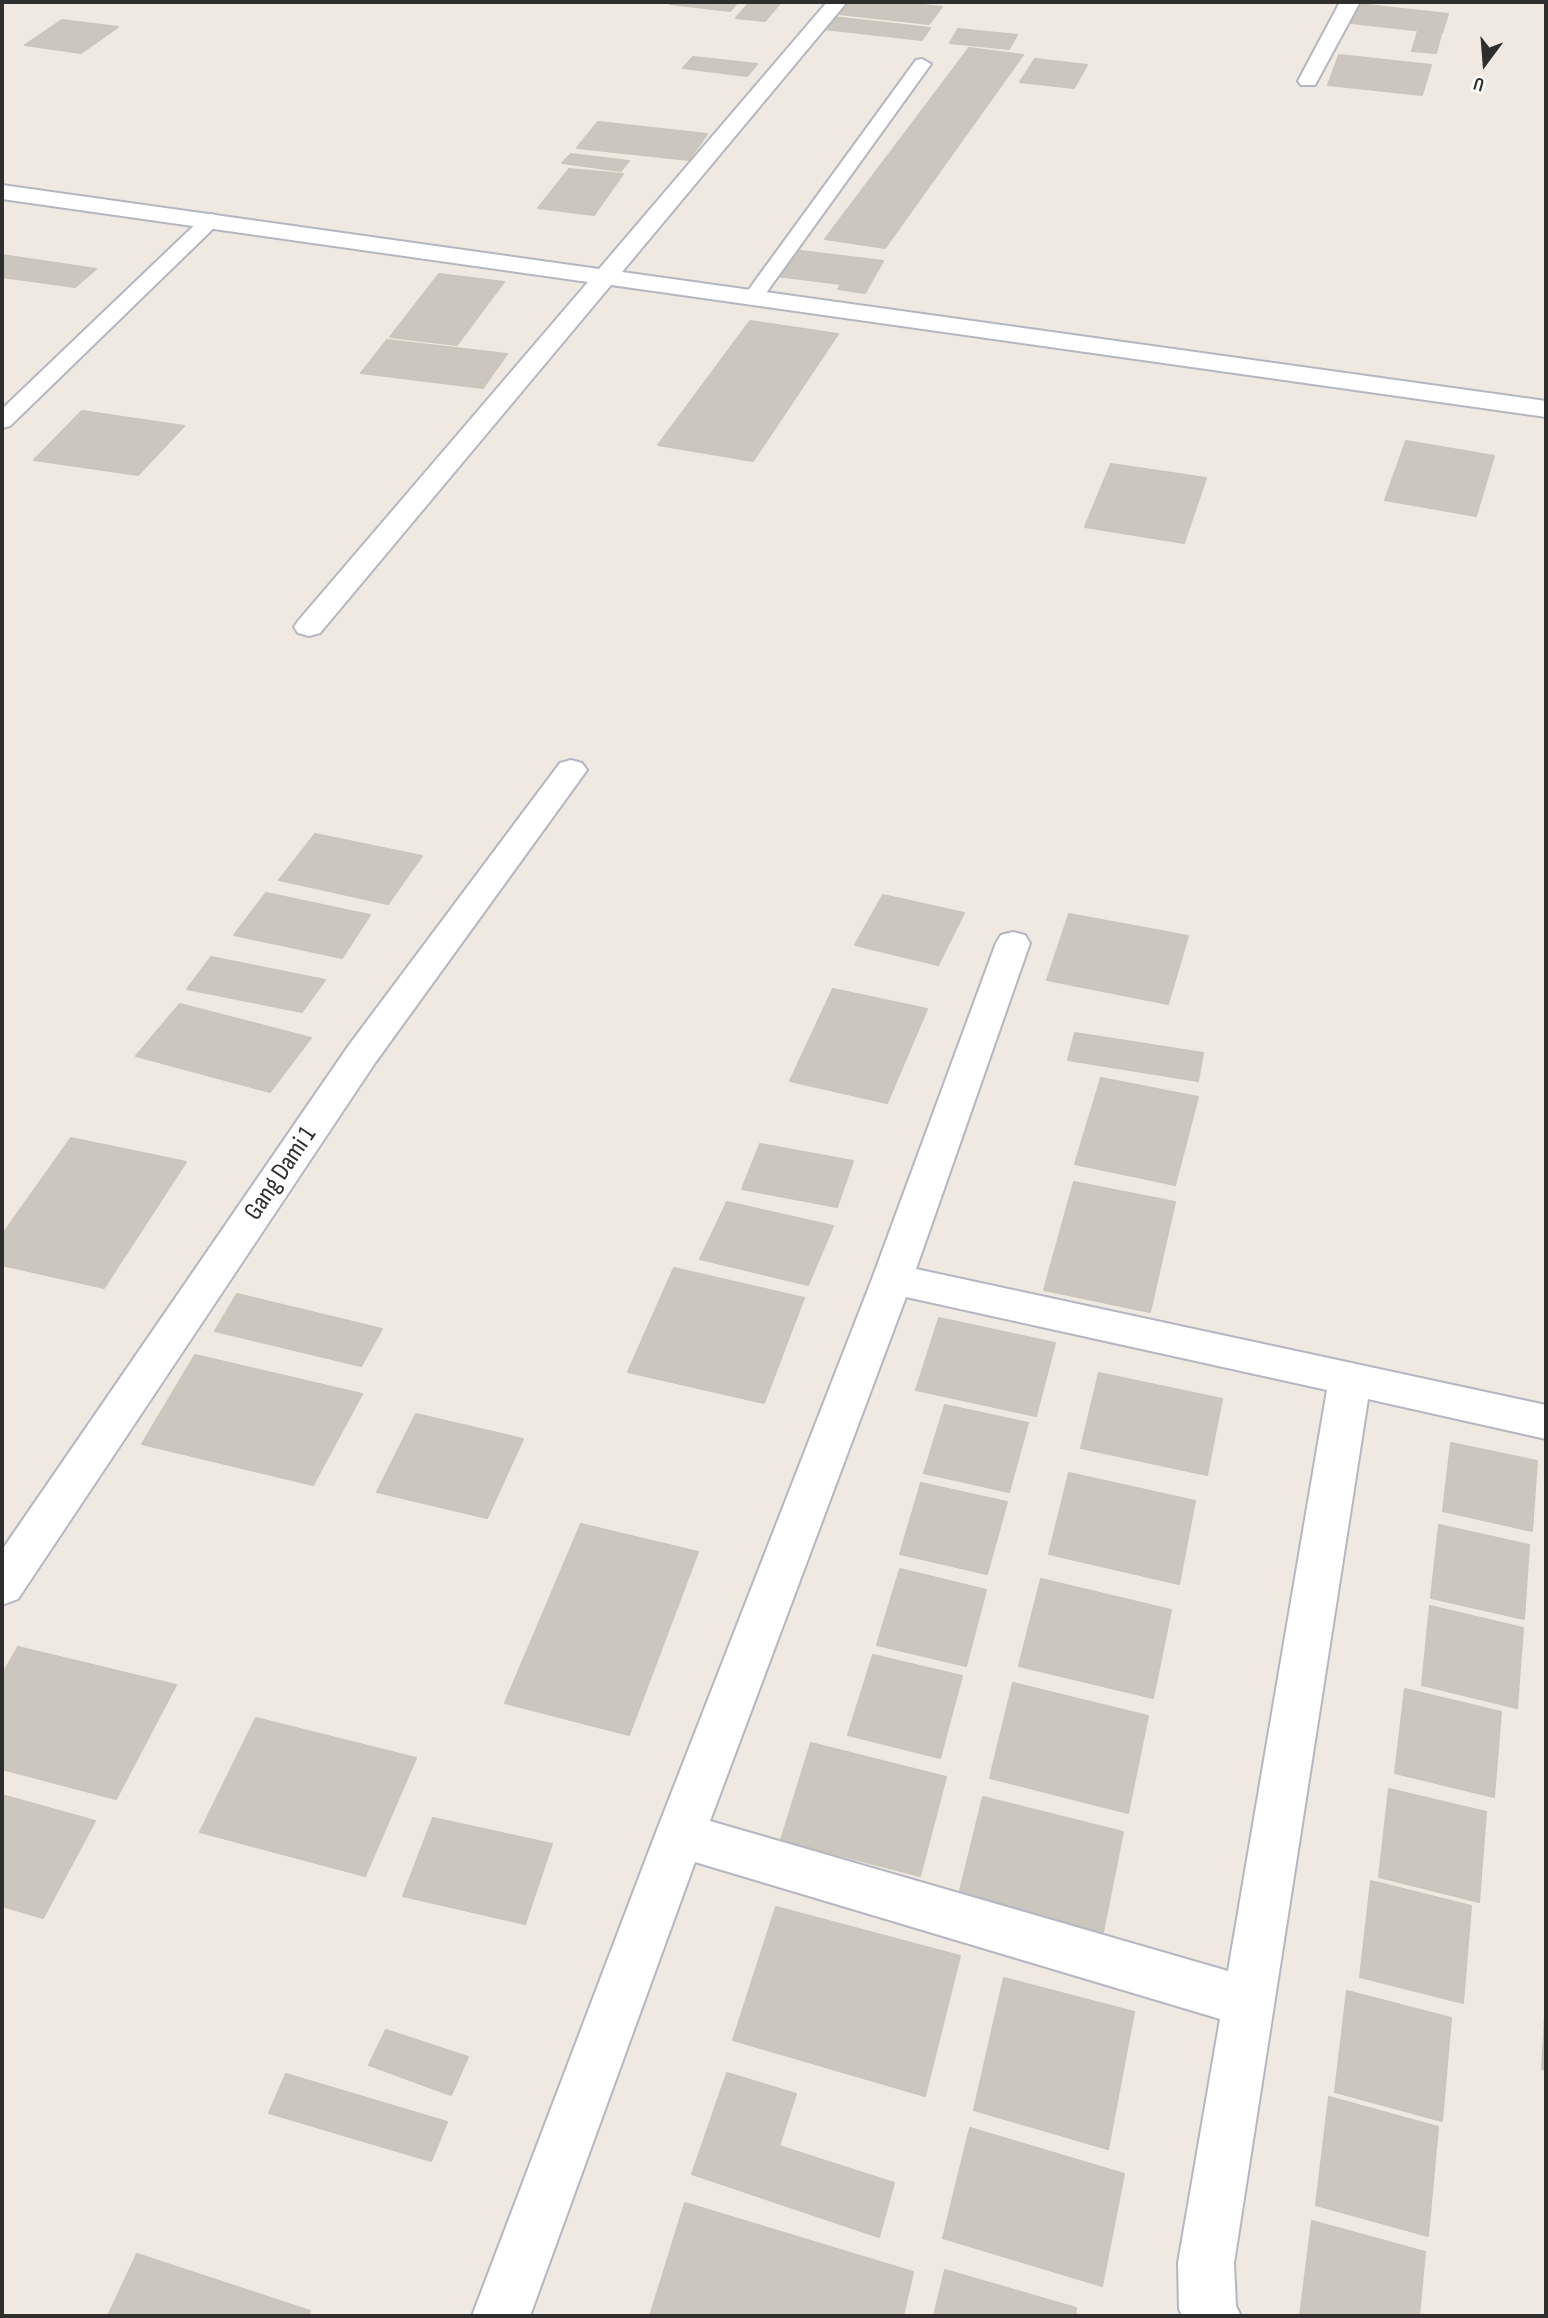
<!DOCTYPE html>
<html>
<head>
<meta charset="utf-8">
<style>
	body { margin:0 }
	#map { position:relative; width:1548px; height:2318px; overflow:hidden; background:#efe9e1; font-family:"Sofia Sans Condensed",sans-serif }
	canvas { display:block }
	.frame { position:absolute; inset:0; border:4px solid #2e2e2e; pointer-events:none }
	.north { position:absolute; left:1450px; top:28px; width:70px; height:70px; -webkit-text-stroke:5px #fff; paint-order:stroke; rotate:196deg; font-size:19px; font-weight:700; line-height:28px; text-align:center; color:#2e2e2e }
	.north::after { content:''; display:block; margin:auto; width:24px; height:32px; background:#2e2e2e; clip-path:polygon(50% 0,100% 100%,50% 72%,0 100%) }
</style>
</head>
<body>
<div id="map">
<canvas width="1548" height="2318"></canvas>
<div class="frame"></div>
<div class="north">U</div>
</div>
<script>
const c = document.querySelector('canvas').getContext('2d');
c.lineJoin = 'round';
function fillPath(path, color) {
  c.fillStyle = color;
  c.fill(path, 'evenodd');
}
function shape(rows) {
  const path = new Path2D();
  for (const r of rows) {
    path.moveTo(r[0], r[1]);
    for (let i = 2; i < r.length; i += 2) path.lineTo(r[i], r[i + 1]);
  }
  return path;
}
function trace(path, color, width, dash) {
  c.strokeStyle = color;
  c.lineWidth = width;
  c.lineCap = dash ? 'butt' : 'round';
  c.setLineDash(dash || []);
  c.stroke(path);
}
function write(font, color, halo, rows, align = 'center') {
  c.font = font + ' "Sofia Sans Condensed",sans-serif';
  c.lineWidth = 5;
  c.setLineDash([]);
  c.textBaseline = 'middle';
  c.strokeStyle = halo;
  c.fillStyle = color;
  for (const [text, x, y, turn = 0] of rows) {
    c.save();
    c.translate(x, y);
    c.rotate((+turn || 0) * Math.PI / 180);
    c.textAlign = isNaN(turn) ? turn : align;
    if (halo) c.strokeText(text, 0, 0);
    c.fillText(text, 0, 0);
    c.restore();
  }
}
const building = shape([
	[673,2,738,2,730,11,670,4,673,2],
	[750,2,768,2,780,3,765,21,736,18,750,2],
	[849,2,895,2,942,7,929,24,839,14,849,2],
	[1358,4,1448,14,1442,33,1351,23,1358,4],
	[833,17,930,28,922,40,824,29,833,17],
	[62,20,118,27,81,53,25,45,62,20],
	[958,29,1017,35,1009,49,950,43,958,29],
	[1418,31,1441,34,1436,53,1412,51,1418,31],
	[969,48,1023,55,885,248,825,239,969,48],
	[1339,55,1431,65,1422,95,1328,85,1339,55],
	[693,57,757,64,747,76,683,68,693,57],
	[1035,59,1087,65,1074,88,1020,82,1035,59],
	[598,122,707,134,689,160,577,148,598,122],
	[571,154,629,161,621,171,562,163,571,154],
	[569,169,623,174,594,215,538,208,569,169],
	[793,250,883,261,865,293,838,289,841,284,777,276,793,250],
	[2,255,96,269,75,287,2,277,2,255],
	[439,274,504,282,457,345,390,337,439,274],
	[750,321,838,334,753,461,658,445,750,321],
	[387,340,507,354,483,388,361,373,387,340],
	[82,411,184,426,138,475,34,460,82,411],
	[1406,441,1494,456,1476,516,1385,500,1406,441],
	[1111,464,1206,478,1184,543,1085,527,1111,464],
	[315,834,422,856,388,904,279,880,315,834],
	[266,893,370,915,342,958,234,935,266,893],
	[883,895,964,913,938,965,855,945,883,895],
	[1069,914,1188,936,1168,1004,1047,980,1069,914],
	[211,957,325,980,302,1012,187,989,211,957],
	[833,989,927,1009,887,1103,790,1081,833,989],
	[180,1004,311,1038,270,1092,136,1056,180,1004],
	[1075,1033,1203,1053,1198,1081,1068,1060,1075,1033],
	[1101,1078,1198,1097,1175,1185,1075,1164,1101,1078],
	[71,1138,186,1162,104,1288,2,1265,2,1235,71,1138],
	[760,1144,853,1161,837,1207,742,1189,760,1144],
	[1074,1182,1175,1202,1150,1312,1044,1290,1074,1182],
	[727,1202,833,1226,808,1285,700,1259,727,1202],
	[674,1268,804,1298,764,1403,628,1372,674,1268],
	[237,1294,382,1329,361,1366,215,1331,237,1294],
	[939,1318,1055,1343,1036,1416,916,1390,939,1318],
	[195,1355,362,1394,313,1485,142,1444,195,1355],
	[1099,1373,1222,1399,1207,1475,1081,1448,1099,1373],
	[945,1405,1028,1423,1009,1492,924,1473,945,1405],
	[416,1414,523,1439,487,1518,377,1492,416,1414],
	[1451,1443,1537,1461,1532,1531,1443,1511,1451,1443],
	[1069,1473,1195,1501,1179,1584,1049,1554,1069,1473],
	[921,1483,1007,1502,987,1574,900,1554,921,1483],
	[581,1524,698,1552,629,1735,505,1703,581,1524],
	[1439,1525,1529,1545,1524,1619,1431,1598,1439,1525],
	[900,1569,986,1590,966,1666,877,1645,900,1569],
	[1041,1579,1171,1610,1153,1698,1019,1666,1041,1579],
	[1430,1606,1523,1628,1517,1708,1422,1685,1430,1606],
	[18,1647,176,1685,116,1799,2,1769,2,1675,18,1647],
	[873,1655,962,1676,940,1758,848,1735,873,1655],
	[1013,1683,1148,1716,1128,1813,990,1778,1013,1683],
	[1405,1689,1501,1712,1494,1797,1395,1773,1405,1689],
	[256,1718,416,1758,365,1876,200,1832,256,1718],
	[811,1743,946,1777,920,1876,781,1840,811,1743],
	[1389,1789,1486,1812,1479,1902,1379,1877,1389,1789],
	[2,1795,95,1821,43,1918,2,1906,2,1795],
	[983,1797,1123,1832,1102,1937,958,1899,983,1797],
	[433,1818,552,1844,525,1924,403,1896,433,1818],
	[1371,1881,1471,1906,1463,2003,1360,1977,1371,1881],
	[776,1907,960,1956,925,2096,733,2040,776,1907],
	[1004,1978,1134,2012,1108,2149,974,2110,1004,1978],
	[1347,1991,1451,2018,1442,2121,1335,2092,1347,1991],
	[1546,1997,1546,2070,1542,2069,1546,1997],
	[386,2030,468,2057,451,2095,369,2065,386,2030],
	[727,2073,796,2094,779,2146,894,2183,879,2237,692,2174,727,2073],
	[286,2074,447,2122,431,2161,269,2113,286,2074],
	[1329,2097,1438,2127,1428,2236,1316,2205,1329,2097],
	[970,2128,1124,2174,1102,2286,943,2238,970,2128],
	[685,2203,913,2272,903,2316,650,2316,685,2203],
	[1312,2221,1425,2252,1419,2316,1300,2316,1312,2221],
	[137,2254,310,2311,308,2316,108,2316,137,2254],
	[945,2270,1076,2308,1075,2316,934,2316,945,2270]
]);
const lane = shape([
	[922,59,931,64,761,300,747,300,743,296,747,292,916,60,922,59],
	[211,214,218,216,221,220,218,224,10,426,2,428,2,409,204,216,211,214]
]);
const street = shape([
	[827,2,847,2,622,272,1546,401,1546,417,611,285,320,633,309,636,298,633,294,627,298,621,588,282,2,199,2,185,599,269,827,2],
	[1340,2,1360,2,1315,85,1301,85,1298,81,1340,2],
	[571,760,582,763,587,770,375,1063,18,1599,2,1605,2,1550,349,1045,560,763,571,760],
	[1013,932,1025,935,1030,943,916,1269,1546,1405,1546,1439,1368,1399,1234,2263,1236,2306,1241,2316,1182,2316,1179,2309,1178,2263,1220,2019,695,1862,530,2316,472,2316,655,1835,872,1279,996,943,1001,935,1013,932],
	[906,1297,1327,1390,1228,1971,710,1821,906,1297]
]);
const streetNames = [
	["Gang Dami 1",281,1174,-56]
];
fillPath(building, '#cbc7bf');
trace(building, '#cbc5ba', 2);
trace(lane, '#b4b7c1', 4);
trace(street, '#b4b7c1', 4);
fillPath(lane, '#fff');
fillPath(street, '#fff');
write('26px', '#2e2e2e', '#fff', streetNames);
</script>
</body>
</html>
